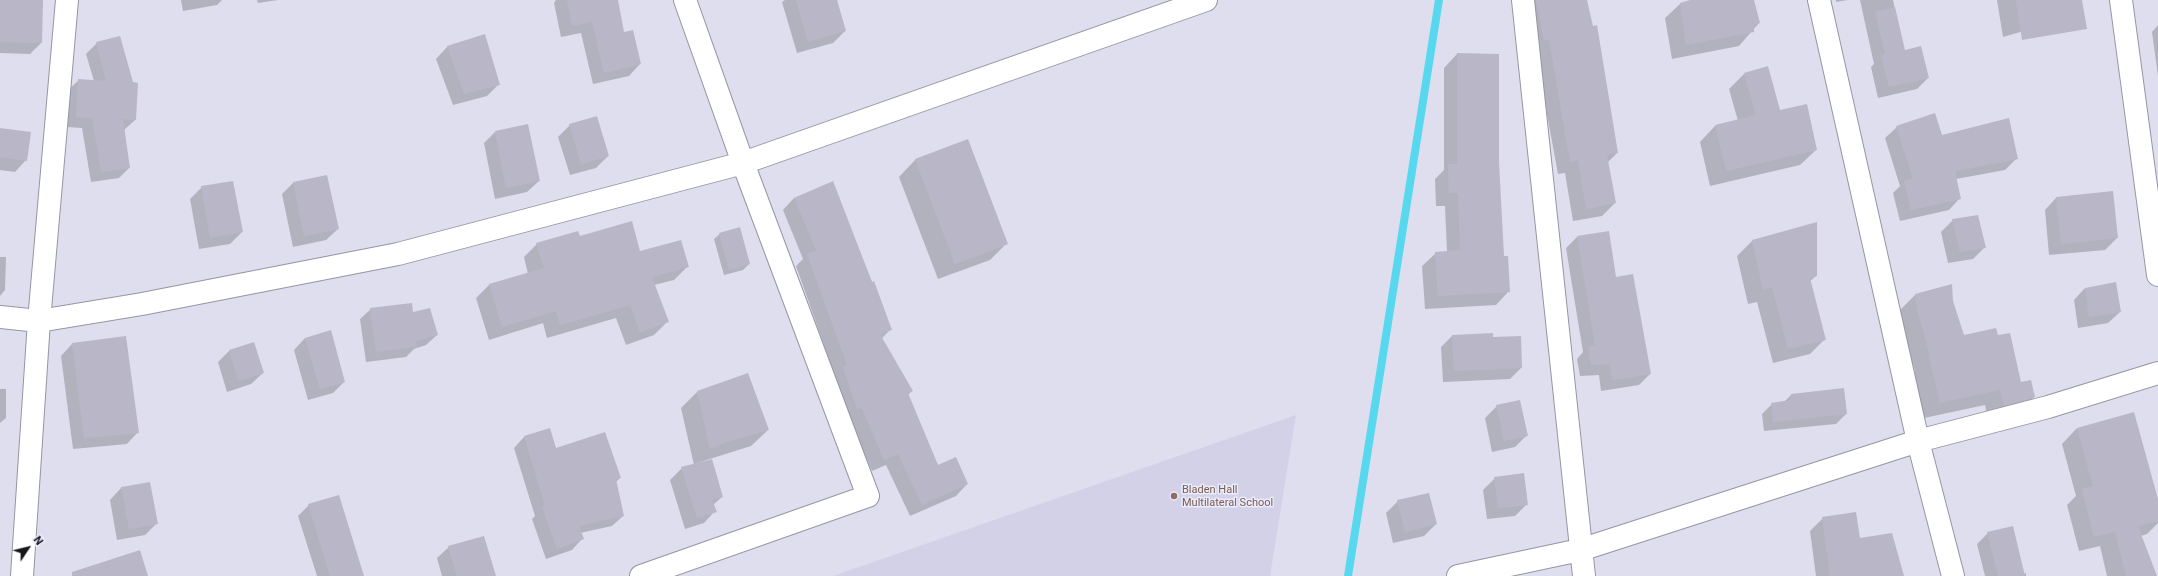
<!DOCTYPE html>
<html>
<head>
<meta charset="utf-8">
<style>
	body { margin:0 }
	#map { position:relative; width:2158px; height:576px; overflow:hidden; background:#dfdeee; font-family:Roboto,sans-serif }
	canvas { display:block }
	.north { position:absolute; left:8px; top:528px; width:40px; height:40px; -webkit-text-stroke:3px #ecebfb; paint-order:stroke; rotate:55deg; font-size:11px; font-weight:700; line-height:16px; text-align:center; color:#15151a }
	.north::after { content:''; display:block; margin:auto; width:14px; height:18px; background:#15151a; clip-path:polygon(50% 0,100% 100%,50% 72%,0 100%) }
</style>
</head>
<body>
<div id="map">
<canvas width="2158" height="576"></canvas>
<div class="north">N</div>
</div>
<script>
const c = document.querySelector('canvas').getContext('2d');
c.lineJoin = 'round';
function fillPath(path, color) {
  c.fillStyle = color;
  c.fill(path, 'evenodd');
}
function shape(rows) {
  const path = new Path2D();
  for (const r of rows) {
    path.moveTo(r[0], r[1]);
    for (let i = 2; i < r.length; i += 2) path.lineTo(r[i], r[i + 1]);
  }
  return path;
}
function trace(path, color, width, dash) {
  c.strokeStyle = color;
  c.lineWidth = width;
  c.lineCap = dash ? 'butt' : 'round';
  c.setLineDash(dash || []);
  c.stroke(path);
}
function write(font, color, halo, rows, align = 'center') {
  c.font = font + ' Roboto,sans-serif';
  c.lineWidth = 3;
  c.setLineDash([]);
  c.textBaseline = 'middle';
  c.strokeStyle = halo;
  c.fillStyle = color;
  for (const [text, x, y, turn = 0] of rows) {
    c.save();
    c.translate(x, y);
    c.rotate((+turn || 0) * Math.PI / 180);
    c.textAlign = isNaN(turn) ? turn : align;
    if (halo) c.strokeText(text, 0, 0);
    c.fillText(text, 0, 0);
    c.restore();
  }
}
const built = shape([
	[1296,415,1270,576,833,576]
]);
const shadow = shape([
	[0,0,42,0,42,42,30,54,0,53],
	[181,0,222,0,217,5,183,11],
	[257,0,278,0,258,3],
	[556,0,617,0,623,33,640,64,629,76,593,84,581,33,561,37,554,3],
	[785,0,836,0,845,31,833,43,797,53,782,2],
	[1526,0,1586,0,1617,153,1607,163,1615,203,1602,216,1573,221,1565,173,1558,174],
	[1694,0,1753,0,1759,23,1739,46,1672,59,1665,18,1680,4],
	[1836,0,1848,0,1836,2],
	[1860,0,1893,0,1904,51,1928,78,1917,89,1878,98,1871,67,1874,64],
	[1997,0,2081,0,2065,19,2003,37],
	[2158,25,2158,76,2152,32],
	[484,35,499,84,487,96,453,105,436,59,447,47],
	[97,43,135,120,124,130,129,168,119,178,91,182,82,128,66,127,68,90,79,80,94,81,86,54],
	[1457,54,1498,162,1503,257,1509,291,1496,305,1425,309,1422,266,1436,253,1447,252,1445,206,1436,206,1435,179,1444,170,1444,68],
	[1744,74,1816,150,1800,165,1710,186,1700,142,1715,126,1738,121,1729,89],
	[570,125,608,156,596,168,570,175,558,137],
	[1897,127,1942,136,2016,159,2005,170,1956,179,1960,198,1949,210,1900,221,1893,193,1900,186,1885,138],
	[0,129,26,160,15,172,0,170],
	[495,132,539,181,527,192,495,199,484,143],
	[967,140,1007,243,990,260,938,279,899,177,915,160],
	[326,176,338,229,326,240,293,247,282,194,293,183],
	[832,183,891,329,881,339,912,391,908,395,938,466,967,484,956,496,910,516,886,465,872,471,832,379,835,376,796,266,803,259,783,210,794,198],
	[202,187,242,232,230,244,199,249,190,199],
	[2112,192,2117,238,2105,250,2049,255,2045,210,2056,198],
	[1953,220,1985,247,1973,259,1948,263,1941,232],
	[1816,224,1816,276,1810,281,1825,339,1810,354,1773,363,1757,302,1748,304,1737,256,1752,241],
	[720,234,749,264,743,270,724,275,714,239],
	[579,237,639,252,687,267,674,280,654,285,668,321,654,335,626,345,616,318,547,338,543,323,489,340,476,298,489,285,528,274,524,257,537,244],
	[1577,237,1615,278,1650,374,1639,385,1601,391,1599,375,1580,376,1577,359,1583,352,1566,248],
	[0,257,6,257,5,290,0,296],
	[2085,288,2120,312,2108,323,2078,328,2074,300],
	[1915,295,1952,302,1963,336,2020,383,2034,397,2018,413,1988,421,1985,405,1924,418,1914,372,1915,371,1901,325,1900,310],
	[371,309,412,314,437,335,426,345,414,349,406,357,366,362,360,319],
	[1452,336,1492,338,1521,368,1510,379,1443,382,1441,347],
	[305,338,344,382,333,393,308,400,294,350],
	[253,343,263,373,251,384,227,392,218,362,229,351],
	[72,344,138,432,127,444,73,449,61,356],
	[0,389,6,389,6,418,0,423],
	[697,392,768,430,751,446,697,463,722,497,713,505,715,511,704,523,685,529,670,480,682,468,694,465,681,408],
	[1791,395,1846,414,1836,424,1764,431,1762,414,1772,404,1784,402],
	[1497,406,1526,436,1515,447,1492,452,1485,418],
	[2077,428,2158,504,2158,523,2147,534,2141,536,2156,576,2107,576,2100,546,2079,551,2067,505,2076,496,2062,444],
	[524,437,620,478,616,482,623,516,612,526,580,533,582,539,572,550,546,559,532,519,535,516,514,448],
	[1495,478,1527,504,1515,516,1487,519,1483,490],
	[121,488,157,523,145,535,117,540,110,500],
	[1398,501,1436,524,1424,536,1393,543,1386,513],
	[309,505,363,576,317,576,298,516],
	[1823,518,1859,539,1903,576,1816,576,1810,531],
	[1988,533,2023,574,2026,573,2026,576,1985,576,1977,544],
	[449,547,495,576,442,576,437,558]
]);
const stream = shape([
	[1348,576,1439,0]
]);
const building = shape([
	[0,0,43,0,42,43,0,42],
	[567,0,618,0,624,32,633,30,641,64,604,73,592,22,572,26],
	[796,0,837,0,846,31,808,42],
	[1536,0,1587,0,1593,26,1597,25,1618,153,1607,155,1616,203,1586,209,1578,160,1570,162,1549,39,1544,40],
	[1690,0,1754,0,1760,23,1754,25,1754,32,1686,45,1680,3],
	[2016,0,2082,0,2087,29,2022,40],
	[1895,7,1905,50,1921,46,1929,78,1889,87,1881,55,1885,54,1875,12],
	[485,34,500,85,464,94,447,46],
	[120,36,133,82,138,83,136,120,123,119,130,168,101,172,92,118,76,117,78,79,106,81,96,42],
	[1457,53,1499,54,1499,162,1504,256,1508,256,1510,292,1438,296,1435,252,1460,250,1458,193,1449,193,1448,164,1457,164],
	[1768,66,1780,110,1807,104,1817,150,1726,171,1715,125,1756,115,1744,73],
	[1935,113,1942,135,2009,118,2018,159,1955,171,1961,199,1911,210,1904,181,1913,178,1896,126],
	[597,116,609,156,581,164,569,124],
	[528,124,540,181,506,188,495,131],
	[0,128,31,132,27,161,0,157],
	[968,139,1008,244,955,264,915,159],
	[327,175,339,229,304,236,293,182],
	[233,181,243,232,210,238,201,186],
	[833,181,872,282,874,281,892,330,880,334,913,391,908,393,938,465,956,457,968,484,922,505,898,454,884,460,862,408,857,409,843,367,847,365,807,254,816,250,794,198],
	[2113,191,2118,238,2061,244,2056,197],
	[1978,215,1986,248,1960,252,1952,219],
	[632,221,640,251,681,240,689,267,652,277,669,322,640,332,630,305,560,325,556,311,502,327,489,284,544,268,536,243,578,231,580,236],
	[1817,222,1817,276,1810,278,1826,340,1788,349,1772,287,1763,290,1752,240],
	[740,227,750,264,729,270,719,233],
	[1609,231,1616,277,1633,274,1651,374,1612,380,1610,364,1591,365,1588,347,1595,345,1577,236],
	[2116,282,2121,312,2089,317,2085,288],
	[1952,284,1953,301,1964,335,1996,328,1998,335,2010,333,2021,382,2031,380,2035,397,2004,406,2000,390,1940,403,1929,356,1930,356,1917,309,1915,294],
	[412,303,413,312,430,308,438,335,416,341,417,347,376,352,370,308],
	[331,330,345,382,320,389,305,338],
	[1493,333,1493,337,1521,336,1522,368,1454,371,1452,335],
	[126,336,139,433,84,438,72,343],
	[254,342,264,373,238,381,229,350],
	[748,373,769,430,726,442,710,449,697,391],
	[1844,388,1847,414,1773,422,1771,403,1791,400,1791,394],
	[1520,400,1528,436,1504,441,1496,405],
	[2134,412,2158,499,2158,521,2138,526,2157,576,2126,576,2115,532,2094,537,2082,489,2093,486,2077,428],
	[550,428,556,448,605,432,621,478,616,479,624,516,579,526,584,539,557,549,542,507,545,506,524,436],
	[712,459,723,497,712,500,717,512,697,518,681,467],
	[1524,473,1528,505,1498,508,1494,477],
	[150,482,158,524,129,529,121,487],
	[1429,493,1437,524,1405,532,1397,500],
	[339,495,356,550,364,576,330,576,308,504],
	[1856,512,1860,538,1892,533,1904,576,1830,576,1822,517],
	[2013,526,2025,576,1998,576,1987,532],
	[484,536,496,576,457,576,448,546],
	[140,550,148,576,72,576,72,572]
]);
const minor = shape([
	[1523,0,1584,576],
	[1819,0,1918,441,1953,576],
	[2121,0,2158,275],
	[0,317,39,321,142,304,398,254,743,163,1206,0],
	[22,576,39,321,67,0],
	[641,576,868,496,743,163,685,0],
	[1458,576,1580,550,1918,441,2048,407,2158,373]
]);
const markers = [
	[1174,496,4,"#8d6e63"]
];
const educationNames = [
	["Bladen Hall",1182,490],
	["Multilateral School",1182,503]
];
fillPath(built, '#d3d1e8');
fillPath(shadow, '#0003');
trace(stream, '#57d8ef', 8);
fillPath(building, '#b9b7c7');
trace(minor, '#9695a4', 24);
trace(minor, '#fff', 22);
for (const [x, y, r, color] of markers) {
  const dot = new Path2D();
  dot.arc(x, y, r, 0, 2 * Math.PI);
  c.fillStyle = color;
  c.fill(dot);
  trace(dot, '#ecebfb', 1.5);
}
write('11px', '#785e54', '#ecebfb', educationNames, 'left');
</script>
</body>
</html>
